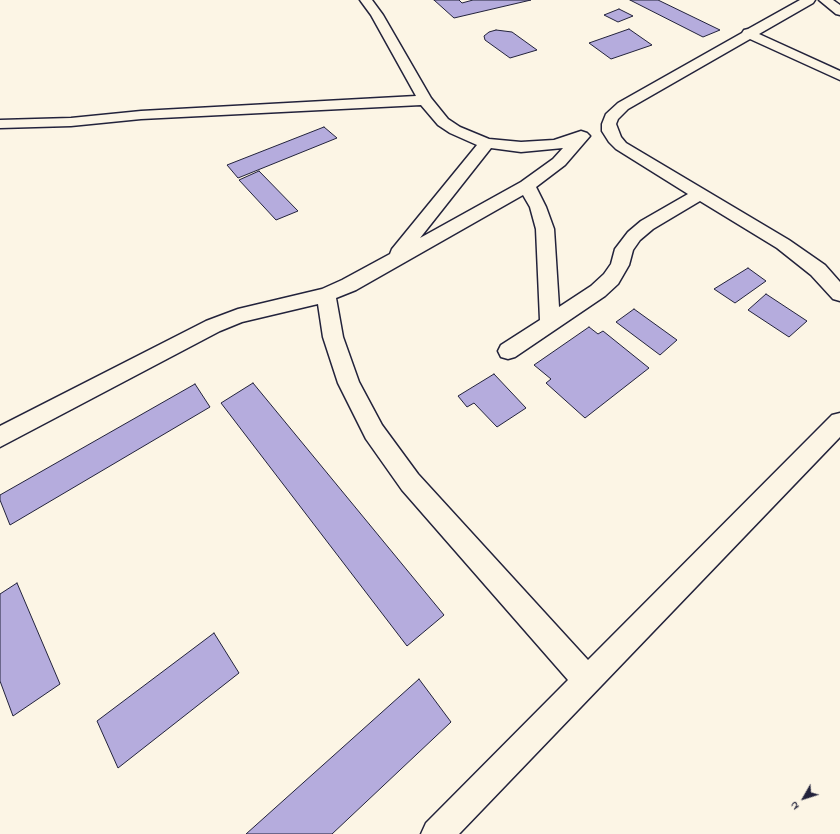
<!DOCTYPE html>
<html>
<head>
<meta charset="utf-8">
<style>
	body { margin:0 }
	#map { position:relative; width:840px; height:834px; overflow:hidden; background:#fcf5e5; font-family:"Indie Flower",sans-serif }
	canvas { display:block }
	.north { position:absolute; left:784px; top:778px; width:40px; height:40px; -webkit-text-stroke:3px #fcf5e5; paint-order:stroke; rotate:231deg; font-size:11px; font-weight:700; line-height:16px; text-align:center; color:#22223b }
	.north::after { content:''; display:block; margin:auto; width:14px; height:18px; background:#22223b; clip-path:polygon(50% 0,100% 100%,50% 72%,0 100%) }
</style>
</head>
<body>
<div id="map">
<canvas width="840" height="834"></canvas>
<div class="north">N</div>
</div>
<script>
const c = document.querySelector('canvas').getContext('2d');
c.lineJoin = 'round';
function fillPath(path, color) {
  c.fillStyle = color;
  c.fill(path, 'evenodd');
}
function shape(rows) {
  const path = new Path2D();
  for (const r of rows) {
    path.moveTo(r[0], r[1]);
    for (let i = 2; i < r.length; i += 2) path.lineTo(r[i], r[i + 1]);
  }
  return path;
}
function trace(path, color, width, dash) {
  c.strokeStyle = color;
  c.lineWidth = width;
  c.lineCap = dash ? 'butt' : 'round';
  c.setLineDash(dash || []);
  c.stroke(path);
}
const building = shape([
	[434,0,459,0,462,3,473,0,531,0,454,18,434,0],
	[630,0,658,0,720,30,703,37,630,0],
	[619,9,633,16,618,22,604,15,619,9],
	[629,29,652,45,611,59,589,43,629,29],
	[496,30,512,32,537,50,510,58,485,40,484,36,489,32,496,30],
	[324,127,337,138,238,178,227,165,324,127],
	[259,171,298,211,276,220,239,180,259,171],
	[748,268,766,281,735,303,714,289,748,268],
	[766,294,807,321,789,337,748,310,766,294],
	[634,309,677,340,660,355,616,322,634,309],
	[589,327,598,334,603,331,649,368,585,418,546,383,551,379,534,365,589,327],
	[494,374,526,408,497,427,474,403,467,407,458,396,494,374],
	[253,383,444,615,407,646,221,403,253,383],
	[195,384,210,407,10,525,0,500,0,495,195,384],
	[17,583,60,684,13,716,0,681,0,594,17,583],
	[214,633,239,673,118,768,97,721,214,633],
	[419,679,451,722,332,834,246,834,419,679]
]);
const minor = shape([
	[360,0,372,0,383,15,431,98,448,119,460,127,489,139,521,142,554,140,581,131,587,133,590,136,565,165,536,187,546,207,554,229,559,307,591,286,604,274,611,264,615,249,628,232,641,221,688,194,616,149,609,142,602,131,602,124,606,114,618,103,742,33,744,30,748,29,800,0,815,0,813,3,759,34,840,71,840,80,750,39,628,109,618,119,616,124,621,137,626,143,789,240,825,265,840,282,840,301,833,299,811,275,777,248,700,201,653,229,640,240,633,250,629,265,618,284,605,296,515,357,508,359,501,357,498,351,501,345,540,320,536,229,530,207,523,195,356,290,336,298,343,337,359,382,382,425,418,474,588,660,832,415,840,413,840,437,459,834,421,834,426,823,568,680,402,490,366,439,338,383,323,337,318,304,242,322,220,331,0,447,0,426,206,321,238,309,322,289,342,280,390,254,392,249,477,145,450,133,438,125,421,105,141,119,71,126,0,128,0,120,71,118,141,111,416,96,371,15,360,0],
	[491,148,521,152,563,148,553,159,521,182,420,238,491,148],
	[819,0,833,0,840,5,840,15,836,14,819,0]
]);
fillPath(building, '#b5acdd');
trace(building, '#22223b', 1);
trace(minor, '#22223b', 3);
fillPath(minor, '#fcf5e5');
</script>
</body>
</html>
